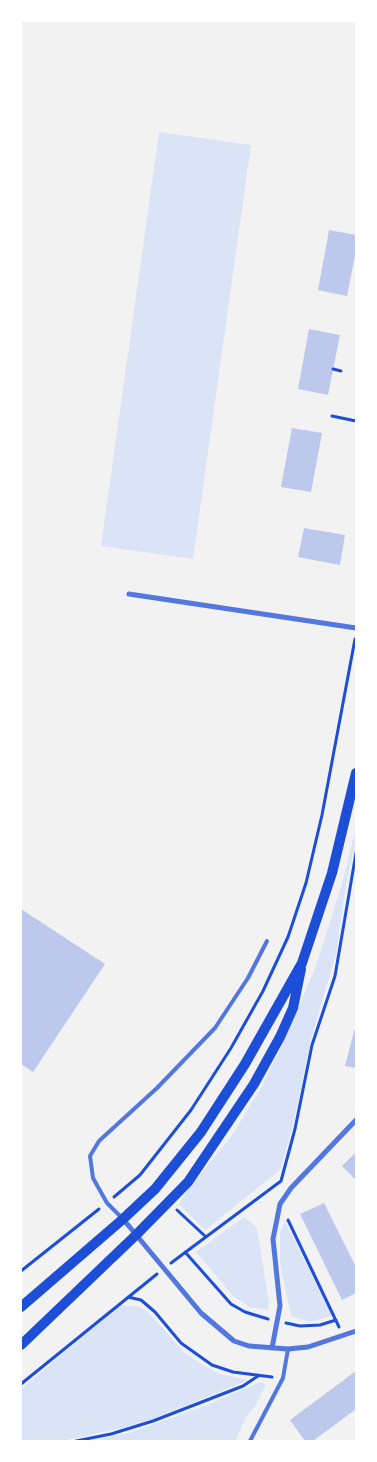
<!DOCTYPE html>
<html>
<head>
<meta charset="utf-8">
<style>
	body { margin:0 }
	#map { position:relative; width:377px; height:1462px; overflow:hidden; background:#f2f2f2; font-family:Quicksand,sans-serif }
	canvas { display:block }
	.frame { position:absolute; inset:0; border:22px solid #fff; pointer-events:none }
</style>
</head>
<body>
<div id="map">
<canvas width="377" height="1462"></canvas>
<div class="frame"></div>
</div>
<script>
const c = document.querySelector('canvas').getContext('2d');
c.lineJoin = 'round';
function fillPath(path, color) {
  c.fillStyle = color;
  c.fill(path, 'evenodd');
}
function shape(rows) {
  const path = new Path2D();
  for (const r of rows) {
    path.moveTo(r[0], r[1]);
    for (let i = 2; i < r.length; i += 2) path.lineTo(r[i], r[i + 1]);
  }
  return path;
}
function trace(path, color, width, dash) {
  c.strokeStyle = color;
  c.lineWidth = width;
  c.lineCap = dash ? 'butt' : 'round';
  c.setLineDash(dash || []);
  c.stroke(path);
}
const green = shape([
	[159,132,251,145,193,559,101,546],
	[356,828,356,843,346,884,336,954,310,1043,292,1130,280,1170,205,1230,179,1204,189,1188,231,1137,261,1088,279,1052,316,966,342,884],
	[244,1217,257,1228,269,1303,268,1310,249,1307,233,1296,196,1252],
	[285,1221,332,1316,309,1322,291,1316,280,1263,280,1232],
	[121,1305,139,1307,148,1312,185,1353,203,1365,220,1374,249,1380,152,1419,122,1428,62,1441,21,1441,21,1389],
	[260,1382,266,1384,256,1405,246,1417,235,1441,89,1441,129,1433,205,1406]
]);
const building = shape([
	[329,230,356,235,356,250,347,296,318,290],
	[309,329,340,335,328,395,298,389],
	[292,428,322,433,311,492,281,487],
	[304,528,345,535,340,565,298,557],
	[21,909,105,964,33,1072,21,1064],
	[355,1028,356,1028,356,1068,345,1066],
	[356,1152,356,1180,342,1166],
	[324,1203,356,1267,356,1293,342,1300,300,1214],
	[356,1371,356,1409,313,1441,305,1441,290,1420]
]);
const path = shape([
	[333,369,341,371],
	[332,416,356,421],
	[281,1181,295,1129,312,1045,335,976,356,853],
	[114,1197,140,1175,191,1110,231,1048,263,991,288,937,306,883,322,815,355,639],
	[177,1210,206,1237],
	[288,1220,339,1327],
	[185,1252,231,1304,245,1312,268,1319],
	[171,1263,281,1181],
	[21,1271,99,1209],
	[128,1297,141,1300,155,1312,181,1343,212,1365,233,1372,272,1377],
	[286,1323,300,1326,320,1325,336,1320],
	[21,1384,157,1274],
	[76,1441,111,1434,153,1421,243,1386,258,1376]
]);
const service = shape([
	[122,1218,107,1203,93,1178,90,1156,99,1141,157,1088,215,1028,248,978,267,941],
	[250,1441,283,1378,288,1349]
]);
const minor = shape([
	[129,594,356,628],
	[123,1219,201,1313,234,1341,249,1346,288,1349,308,1347,356,1331],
	[272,1348,280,1306,273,1239,280,1204,291,1188,356,1120]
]);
const secondary = shape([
	[21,1307,123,1219,155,1189,201,1132,245,1064,302,963,332,873,356,773],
	[21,1345,136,1235,188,1182,254,1084,280,1037,293,1008,301,969]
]);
fillPath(green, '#dbe4f7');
fillPath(building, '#bdc9ec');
trace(path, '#1d4ed8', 3);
trace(service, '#5277de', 4);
trace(minor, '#5277de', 5);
trace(secondary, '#1d4ed8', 10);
</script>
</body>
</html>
